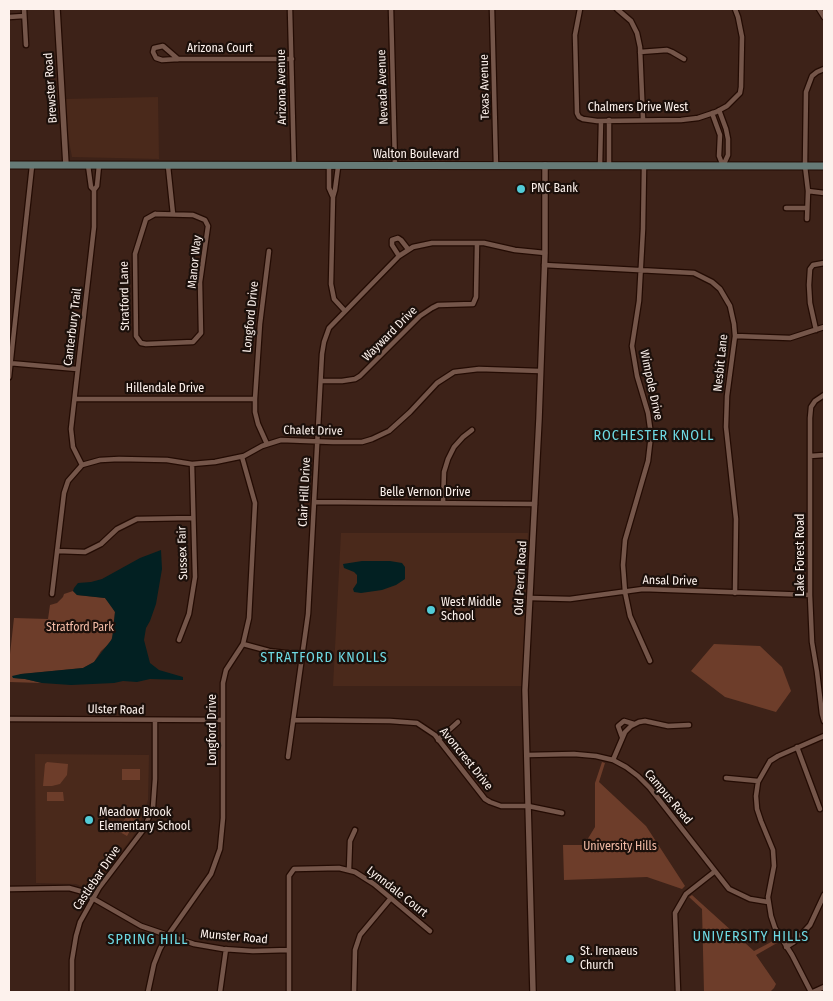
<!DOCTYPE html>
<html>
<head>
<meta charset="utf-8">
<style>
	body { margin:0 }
	#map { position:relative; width:833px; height:1001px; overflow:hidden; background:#3d2218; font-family:"Fira Sans Condensed",sans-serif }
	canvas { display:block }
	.frame { position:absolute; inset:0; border:10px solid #fdf2ed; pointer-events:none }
</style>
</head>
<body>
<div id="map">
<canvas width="833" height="1001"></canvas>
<div class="frame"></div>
</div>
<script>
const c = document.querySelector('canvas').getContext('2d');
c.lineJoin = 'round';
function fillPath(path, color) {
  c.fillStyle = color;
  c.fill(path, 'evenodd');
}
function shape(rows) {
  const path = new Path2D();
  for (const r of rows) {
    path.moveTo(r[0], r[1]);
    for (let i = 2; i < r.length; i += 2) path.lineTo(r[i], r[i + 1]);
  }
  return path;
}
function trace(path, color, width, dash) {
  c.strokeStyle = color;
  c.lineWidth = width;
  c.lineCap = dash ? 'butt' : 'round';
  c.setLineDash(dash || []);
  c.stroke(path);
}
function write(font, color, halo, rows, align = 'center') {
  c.font = font + ' "Fira Sans Condensed",sans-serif';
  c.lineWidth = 4.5;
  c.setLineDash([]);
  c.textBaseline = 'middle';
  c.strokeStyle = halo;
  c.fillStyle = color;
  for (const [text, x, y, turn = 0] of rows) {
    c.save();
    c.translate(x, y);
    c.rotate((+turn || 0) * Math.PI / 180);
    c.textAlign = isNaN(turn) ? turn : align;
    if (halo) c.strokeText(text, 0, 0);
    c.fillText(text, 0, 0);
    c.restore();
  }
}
const built = shape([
	[158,97,159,159,72,157,68,136,65,99],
	[341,533,528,533,522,686,333,686],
	[35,754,149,755,148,800,139,826,132,838,90,890,76,884,36,883]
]);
const green = shape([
	[73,591,77,595,105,598,112,606,115,612,113,635,110,643,101,651,94,662,83,668,21,674,14,678,25,679,42,683,9,682,9,663,14,618,48,619,50,605,57,603,63,597,64,594],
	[714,644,760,646,782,667,791,691,776,712,725,697,691,671],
	[47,762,68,764,67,775,60,784,52,786,43,786,45,764],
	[602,762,605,763,599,782,646,826,685,886,682,889,647,877,564,880,563,845,584,845,595,827,595,783],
	[122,769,140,769,140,780,122,780],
	[47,792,63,792,64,801,47,801],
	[131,808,140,813,127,836,118,831],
	[692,895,754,951,775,940,777,943,756,955,776,984,774,988,770,992,704,992,702,909,689,897]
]);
const water = shape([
	[161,550,162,569,156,604,150,621,146,628,144,640,150,663,159,670,183,677,183,680,150,679,137,682,123,681,114,683,71,685,42,683,25,679,13,678,12,676,21,674,83,668,94,662,112,639,115,612,105,598,77,595,73,591,74,588,78,583,91,582,102,579,140,558],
	[362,561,390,561,402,563,405,567,405,579,396,585,382,590,361,593,354,592,353,589,357,583,357,575,354,572,344,568,343,564]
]);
const minor = shape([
	[24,9,26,45],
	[290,9,294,165],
	[391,9,395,166],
	[492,9,496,166],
	[580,9,575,35,577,113,579,117,583,119,597,121,681,120,698,118,716,112,727,106,740,93,741,87,742,37,738,17,735,9],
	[617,9,631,21,637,33,640,47,643,119],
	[819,9,824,17],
	[9,17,24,16],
	[640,52,667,50,672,52,684,59],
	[178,59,163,46,154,48,153,52,156,58,162,60,178,59,292,59],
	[824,69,817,72,812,76,806,92,805,166,808,191,824,193],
	[719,110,726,129,728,139,728,155,723,166],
	[712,113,720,135,719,156,723,166],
	[609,120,609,166],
	[88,165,91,187,94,190,97,186,99,165],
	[168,166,173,214],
	[329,166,329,188,333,197],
	[600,166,601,121],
	[644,166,643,229,639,301,632,346,637,376,648,413,651,435,648,461,625,540,623,565,625,592,630,616,650,661],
	[338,167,335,190,333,197,331,284,334,299,345,311],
	[786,208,807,208],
	[155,214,193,215,205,220,208,226,200,282,201,333,193,342,146,344,141,343,136,336,135,254,146,219,155,214],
	[807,219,808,191],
	[399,256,392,245,392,240,398,238,401,240,408,249],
	[544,265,694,273,712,282,720,289,730,306,734,324,735,336,727,396,726,427,736,519,735,593],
	[816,330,810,303,809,285,810,269,813,265,824,263],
	[735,336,790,338,824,327],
	[9,363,77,369],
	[9,377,32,166],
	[321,381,342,381,355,379,360,376,420,316,432,308,438,305,473,304,476,297,477,243],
	[824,395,815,401,811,407,810,418,810,595,812,642,817,672,822,714,824,721],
	[75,399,255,399],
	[267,444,258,424,255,412,255,399,260,324,269,251],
	[810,456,824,455],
	[82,465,73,447,71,429,94,227,94,190],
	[314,502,535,504],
	[443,503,444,472,448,459,454,447,463,437,472,430],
	[57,551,85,552,101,544,117,529,137,519,192,518],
	[52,594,64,493,68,481,82,465,100,460,119,459,167,460,192,464,215,462,244,456,262,446,281,440,333,442,362,442,372,439,389,431,410,412,437,383,454,372,479,369,540,371],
	[530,598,570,599,643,589,810,595],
	[179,640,189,614,195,577,192,464],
	[243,644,269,651,302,655],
	[9,719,223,720],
	[293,720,390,721,417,723,435,735,485,799,490,802,501,806,528,806,562,813],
	[622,737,618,726,624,721,634,724],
	[438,740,458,722],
	[797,747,820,809],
	[527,755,574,754,596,756,613,760,626,767,638,776,650,788,729,889,750,899,768,902],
	[288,757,308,614,322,354,324,342,329,328,399,256,413,247,432,243,484,243,515,250,545,253],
	[613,760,625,732,631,726,639,722,645,721,668,726,689,725],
	[726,778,758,781],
	[349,870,350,841,355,830],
	[9,889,69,888,80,891,141,926,194,944,223,949,253,951,289,950],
	[786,947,794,942,810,925,824,895],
	[72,992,72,960,76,936,80,922,99,888,144,829,153,807,155,779,155,720],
	[148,992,154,964,160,949,166,938,211,874,220,849,223,818,223,683,226,670,243,644,249,618,255,503,242,457],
	[220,992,226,949],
	[289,992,289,876,294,869,339,868,355,872,374,884,430,931],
	[354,992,355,950,360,935,391,898],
	[678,992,675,913,686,894,714,872],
	[811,992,792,955,775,928,771,916,768,897,774,866,773,850,761,821,757,809,756,796,758,782,770,761,778,756,824,736],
	[813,992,824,987]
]);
const tertiary = shape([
	[57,9,66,165],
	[533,992,525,690,539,419,545,253,545,165]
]);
const secondary = shape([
	[9,165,824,166]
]);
const markers = [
	[521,189,5,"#52cbd7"],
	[431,610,5,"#52cbd7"],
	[89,820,5,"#52cbd7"],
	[570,959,5,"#52cbd7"]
];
const streetNames = [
	["Arizona Court",220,49],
	["Arizona Avenue",282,87,-91],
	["Nevada Avenue",383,87,-92],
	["Texas Avenue",485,87,-91],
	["Brewster Road",51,88,-94],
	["Chalmers Drive West",638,108],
	["Walton Boulevard",416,155],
	["Manor Way",195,262,-84],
	["Stratford Lane",125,296,-91],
	["Longford Drive",251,317,-84],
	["Canterbury Trail",73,327,-83],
	["Wayward Drive",390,334,-45],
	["Nesbit Lane",721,363,-84],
	["Wimpole Drive",651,385,78],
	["Hillendale Drive",165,389],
	["Chalet Drive",313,431,1],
	["Clair Hill Drive",305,492,-87],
	["Belle Vernon Drive",425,493],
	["Sussex Fair",183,553,-92],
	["Lake Forest Road",801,555,-90],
	["Old Perch Road",521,578,-87],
	["Ansal Drive",670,581,1],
	["Ulster Road",116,710,1],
	["Longford Drive",213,730,-90],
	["Avoncrest Drive",466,759,51],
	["Campus Road",668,797,50],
	["Castlebar Drive",97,878,-56],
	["Lynndale Court",397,892,38],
	["Munster Road",234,937,5]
];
const poiNames = [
	["PNC Bank",531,189],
	["West Middle",441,603],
	["School",441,617],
	["Meadow Brook",99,813],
	["Elementary School",99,827],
	["St. Irenaeus",580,952],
	["Church",580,966]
];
const parkNames = [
	["Stratford Park",80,628],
	["University Hills",620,847]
];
const neighbourhoodNames = [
	["ROCHESTER KNOLL",654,436],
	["STRATFORD KNOLLS",324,658],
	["UNIVERSITY HILLS",751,937],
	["SPRING HILL",148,940]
];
fillPath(built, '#4a291b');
fillPath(green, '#6d3d2a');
fillPath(water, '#022022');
trace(minor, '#230b03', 7);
trace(tertiary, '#230b03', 8);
trace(secondary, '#230b03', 9);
trace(minor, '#75564a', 4.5);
trace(tertiary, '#75564a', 5.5);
trace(secondary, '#667a76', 7);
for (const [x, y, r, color] of markers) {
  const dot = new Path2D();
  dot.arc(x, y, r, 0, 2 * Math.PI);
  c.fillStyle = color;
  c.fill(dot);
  trace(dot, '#1c100b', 2);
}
write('12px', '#fdf2ed', '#1c100b', streetNames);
write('12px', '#fdf2ed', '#1c100b', poiNames, 'left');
write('12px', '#f3bba6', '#1c100b', parkNames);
c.letterSpacing = '1px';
write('14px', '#6ed9e3', '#1c100b', neighbourhoodNames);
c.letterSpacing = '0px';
</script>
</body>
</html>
